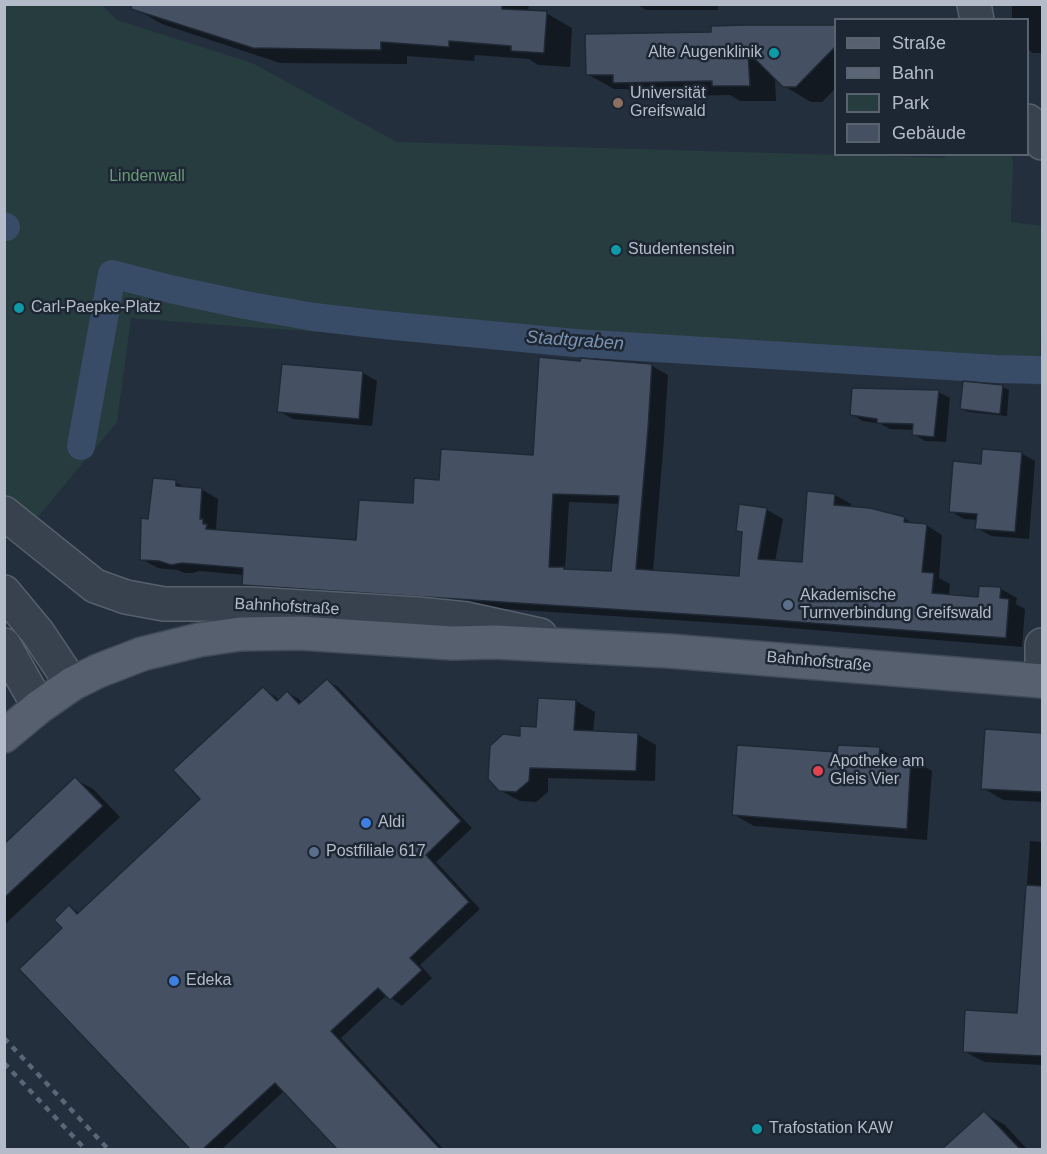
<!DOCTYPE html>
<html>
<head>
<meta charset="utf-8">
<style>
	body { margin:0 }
	#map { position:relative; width:1047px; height:1154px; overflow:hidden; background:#242f3e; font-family:Arial,sans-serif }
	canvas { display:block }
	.frame { position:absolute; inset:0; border:6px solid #b4bcc9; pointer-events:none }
	.legend { position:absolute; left:834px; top:18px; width:195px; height:138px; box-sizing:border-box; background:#1d2633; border:2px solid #59626f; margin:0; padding:8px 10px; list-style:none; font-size:18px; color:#b4bcc9 }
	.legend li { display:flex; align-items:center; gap:12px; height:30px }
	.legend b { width:30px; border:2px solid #59626f }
</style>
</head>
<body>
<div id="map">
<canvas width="1047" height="1154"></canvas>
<div class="frame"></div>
<ul class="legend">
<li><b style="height:8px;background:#56606e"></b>Straße</li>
<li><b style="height:8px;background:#5a6575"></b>Bahn</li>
<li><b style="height:16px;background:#263c3f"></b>Park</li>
<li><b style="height:16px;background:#455162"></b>Gebäude</li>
</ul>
</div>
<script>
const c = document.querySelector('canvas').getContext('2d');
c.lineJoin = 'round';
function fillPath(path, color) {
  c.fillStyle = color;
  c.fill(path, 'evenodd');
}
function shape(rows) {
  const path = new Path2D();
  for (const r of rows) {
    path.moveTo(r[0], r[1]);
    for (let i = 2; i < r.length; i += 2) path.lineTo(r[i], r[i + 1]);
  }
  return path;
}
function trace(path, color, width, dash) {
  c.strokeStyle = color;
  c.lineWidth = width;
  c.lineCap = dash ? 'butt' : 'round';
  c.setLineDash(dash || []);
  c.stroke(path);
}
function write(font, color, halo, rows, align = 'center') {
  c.font = font + ' Arial,sans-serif';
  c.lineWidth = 5;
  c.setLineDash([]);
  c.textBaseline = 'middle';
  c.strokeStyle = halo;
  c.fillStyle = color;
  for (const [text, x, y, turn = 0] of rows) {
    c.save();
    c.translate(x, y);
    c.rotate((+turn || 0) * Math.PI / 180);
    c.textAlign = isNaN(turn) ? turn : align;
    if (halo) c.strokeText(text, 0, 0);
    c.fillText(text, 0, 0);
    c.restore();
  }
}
const green = shape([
	[4,5,102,5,117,20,252,63,397,142,945,158,945,154,1011,155,1013,163,1011,222,1042,226,1042,282,1039,385,966,376,233,326,131,318,117,422,36,519,5,494]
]);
const shadow = shape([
	[465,4,529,4,528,12,546,13,572,28,570,67,538,65,529,59,475,55,474,61,407,56,407,64,280,63,162,24,136,9],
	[636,4,718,4,718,10,646,10],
	[1012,4,1042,4,1042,53,1033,53,1028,50,1028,20,1012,20],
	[836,26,836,88,822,102,811,102,784,86,775,77,776,101,740,101,730,95,640,97,627,89,614,89,587,74,713,33],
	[652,366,668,375,664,439,653,572,740,578,743,534,737,530,767,510,783,519,775,562,804,564,808,493,835,495,851,504,851,508,904,518,915,525,926,525,942,535,939,578,950,584,949,596,980,598,980,588,1001,589,1017,598,1016,604,1025,609,1022,647,765,626,260,593,244,584,244,575,199,571,193,573,185,573,177,570,158,568,141,559,150,521,175,482,186,488,201,489,218,499,216,528,219,530,219,531,358,541,414,505,441,482,534,456],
	[569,502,620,504,612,573,565,570],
	[363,373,377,381,372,426,293,419,279,411],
	[1003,387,1009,390,1007,416,968,412,962,409],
	[938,392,950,398,946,442,925,441,913,434,914,430,890,429,881,424,863,421,851,414],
	[1021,453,1035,461,1029,539,991,536,977,528,978,520,964,519,950,511,982,465],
	[327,681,338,687,472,828,436,862,480,909,420,965,432,978,402,1006,387,995,341,1038,444,1150,339,1150,284,1091,221,1150,192,1150,21,969,64,928,69,907,80,913,202,799,263,689,275,696,280,701,288,693,299,699,302,703],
	[576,701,595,712,593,733,637,734,656,745,655,781,548,778,548,792,536,802,520,801,500,790,521,737,537,728],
	[986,731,1042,734,1042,802,1003,800,983,788],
	[880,749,896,758,911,759,932,771,927,840,754,826,733,814],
	[75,779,93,789,120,817,4,925,4,844],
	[1030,841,1042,842,1042,1065,984,1062,964,1051,1018,1014],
	[984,1113,1005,1125,1028,1150,948,1150,946,1148]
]);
const canal = shape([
	[4,226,6,227],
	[81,446,112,274,170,289,245,305,314,317,384,325,575,343,996,369,1042,370]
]);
const building = shape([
	[132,4,502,4,502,9,547,11,544,53,511,51,511,46,449,41,449,47,381,42,381,50,253,48,131,9,132,4],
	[747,25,836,25,836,46,796,87,783,87,748,52,750,86,712,86,712,81,613,83,613,75,586,75,585,34,711,32,711,26,747,25],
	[539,357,580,361,581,358,652,364,648,429,636,569,739,576,742,532,736,531,739,504,767,508,758,559,802,562,807,491,835,494,834,505,870,508,905,517,904,522,927,524,922,572,934,573,932,593,978,597,979,586,1001,587,1000,598,1009,599,1006,638,747,618,242,585,243,568,182,563,171,565,159,561,140,560,141,518,148,519,153,478,176,480,176,486,202,488,200,519,203,519,203,524,207,524,206,529,356,540,359,500,413,503,414,478,439,480,441,449,533,455,539,357],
	[553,494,619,496,611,571,564,569,564,567,549,567,553,494],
	[282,364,363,371,359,419,277,412,282,364],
	[963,381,1003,385,1000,414,960,409,963,381],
	[852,388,939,390,934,437,912,435,913,424,877,423,877,419,850,415,852,388],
	[982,449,1022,452,1015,532,975,529,977,514,949,512,953,461,981,464,982,449],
	[327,679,461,821,426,855,469,902,410,958,422,970,390,1000,378,988,331,1031,440,1149,337,1149,275,1083,203,1149,190,1149,19,969,62,928,54,920,69,905,77,914,200,799,173,770,263,687,277,701,287,691,299,704,327,679],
	[538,698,576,700,574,730,638,733,636,771,530,768,529,781,516,792,499,791,488,779,490,746,503,734,520,736,520,726,536,727,538,698],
	[985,729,1042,733,1042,792,981,789,985,729],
	[737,745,837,752,838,745,880,747,879,756,911,758,907,829,732,815,737,745],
	[75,777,103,806,4,898,4,844,75,777],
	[1026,885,1042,886,1042,1056,963,1052,965,1010,1017,1013,1026,885],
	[984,1111,1020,1149,942,1149,984,1111]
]);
const minor = shape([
	[974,4,977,20],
	[1028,121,1042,143],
	[4,513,95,586,126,597,164,604,252,604,418,614,467,619,540,635],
	[4,592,38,633,72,684],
	[4,645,39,707],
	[1042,680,1042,645]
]);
const major = shape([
	[4,736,39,707,72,684,98,671,142,654,199,640,240,634,300,633,452,643,495,642,669,651,1042,681]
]);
const rail = shape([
	[4,1038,109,1150],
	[4,1063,86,1150]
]);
const markers = [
	[774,53,6,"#0f9aa8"],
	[618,103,6,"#8d6e63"],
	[616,250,6,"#0f9aa8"],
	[19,308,6,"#0f9aa8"],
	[788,605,6,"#5c6f8a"],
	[818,771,6,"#e0444e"],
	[366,823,6,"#3f7fe0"],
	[314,852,6,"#5c6f8a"],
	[174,981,6,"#3f7fe0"],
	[757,1129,6,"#0f9aa8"]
];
const poiNames = [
	["Alte Augenklinik",762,53,"right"],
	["Universität",630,94],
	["Greifswald",630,112],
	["Studentenstein",628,250],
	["Carl-Paepke-Platz",31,308],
	["Akademische",800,596],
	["Turnverbindung Greifswald",800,614],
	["Apotheke am",830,762],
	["Gleis Vier",830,780],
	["Aldi",378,823],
	["Postfiliale 617",326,852],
	["Edeka",186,981],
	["Trafostation KAW",769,1129]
];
const parkNames = [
	["Lindenwall",147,177]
];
const streetNames = [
	["Bahnhofstraße",287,607,3],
	["Bahnhofstraße",819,662,5]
];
const waterNames = [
	["Stadtgraben",575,341,4]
];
fillPath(green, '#263c3f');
fillPath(shadow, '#0007');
trace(canal, '#394c67', 28);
fillPath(building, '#455162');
trace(building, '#1f2835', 1.5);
trace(minor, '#565f6c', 36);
trace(major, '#414a57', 36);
trace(minor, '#38414e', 33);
trace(major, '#56606e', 33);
trace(rail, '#5a6575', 4.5, [6, 6]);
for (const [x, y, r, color] of markers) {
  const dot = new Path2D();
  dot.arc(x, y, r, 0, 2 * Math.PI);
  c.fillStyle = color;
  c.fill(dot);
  trace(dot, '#1d2633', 2);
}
write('16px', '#b4bcc9', '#1d2633', poiNames, 'left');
write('16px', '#6b9a76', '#1d2633', parkNames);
write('16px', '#b4bcc9', '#1d2633', streetNames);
write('italic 18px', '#7c92b1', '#1d2633', waterNames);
</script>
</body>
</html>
